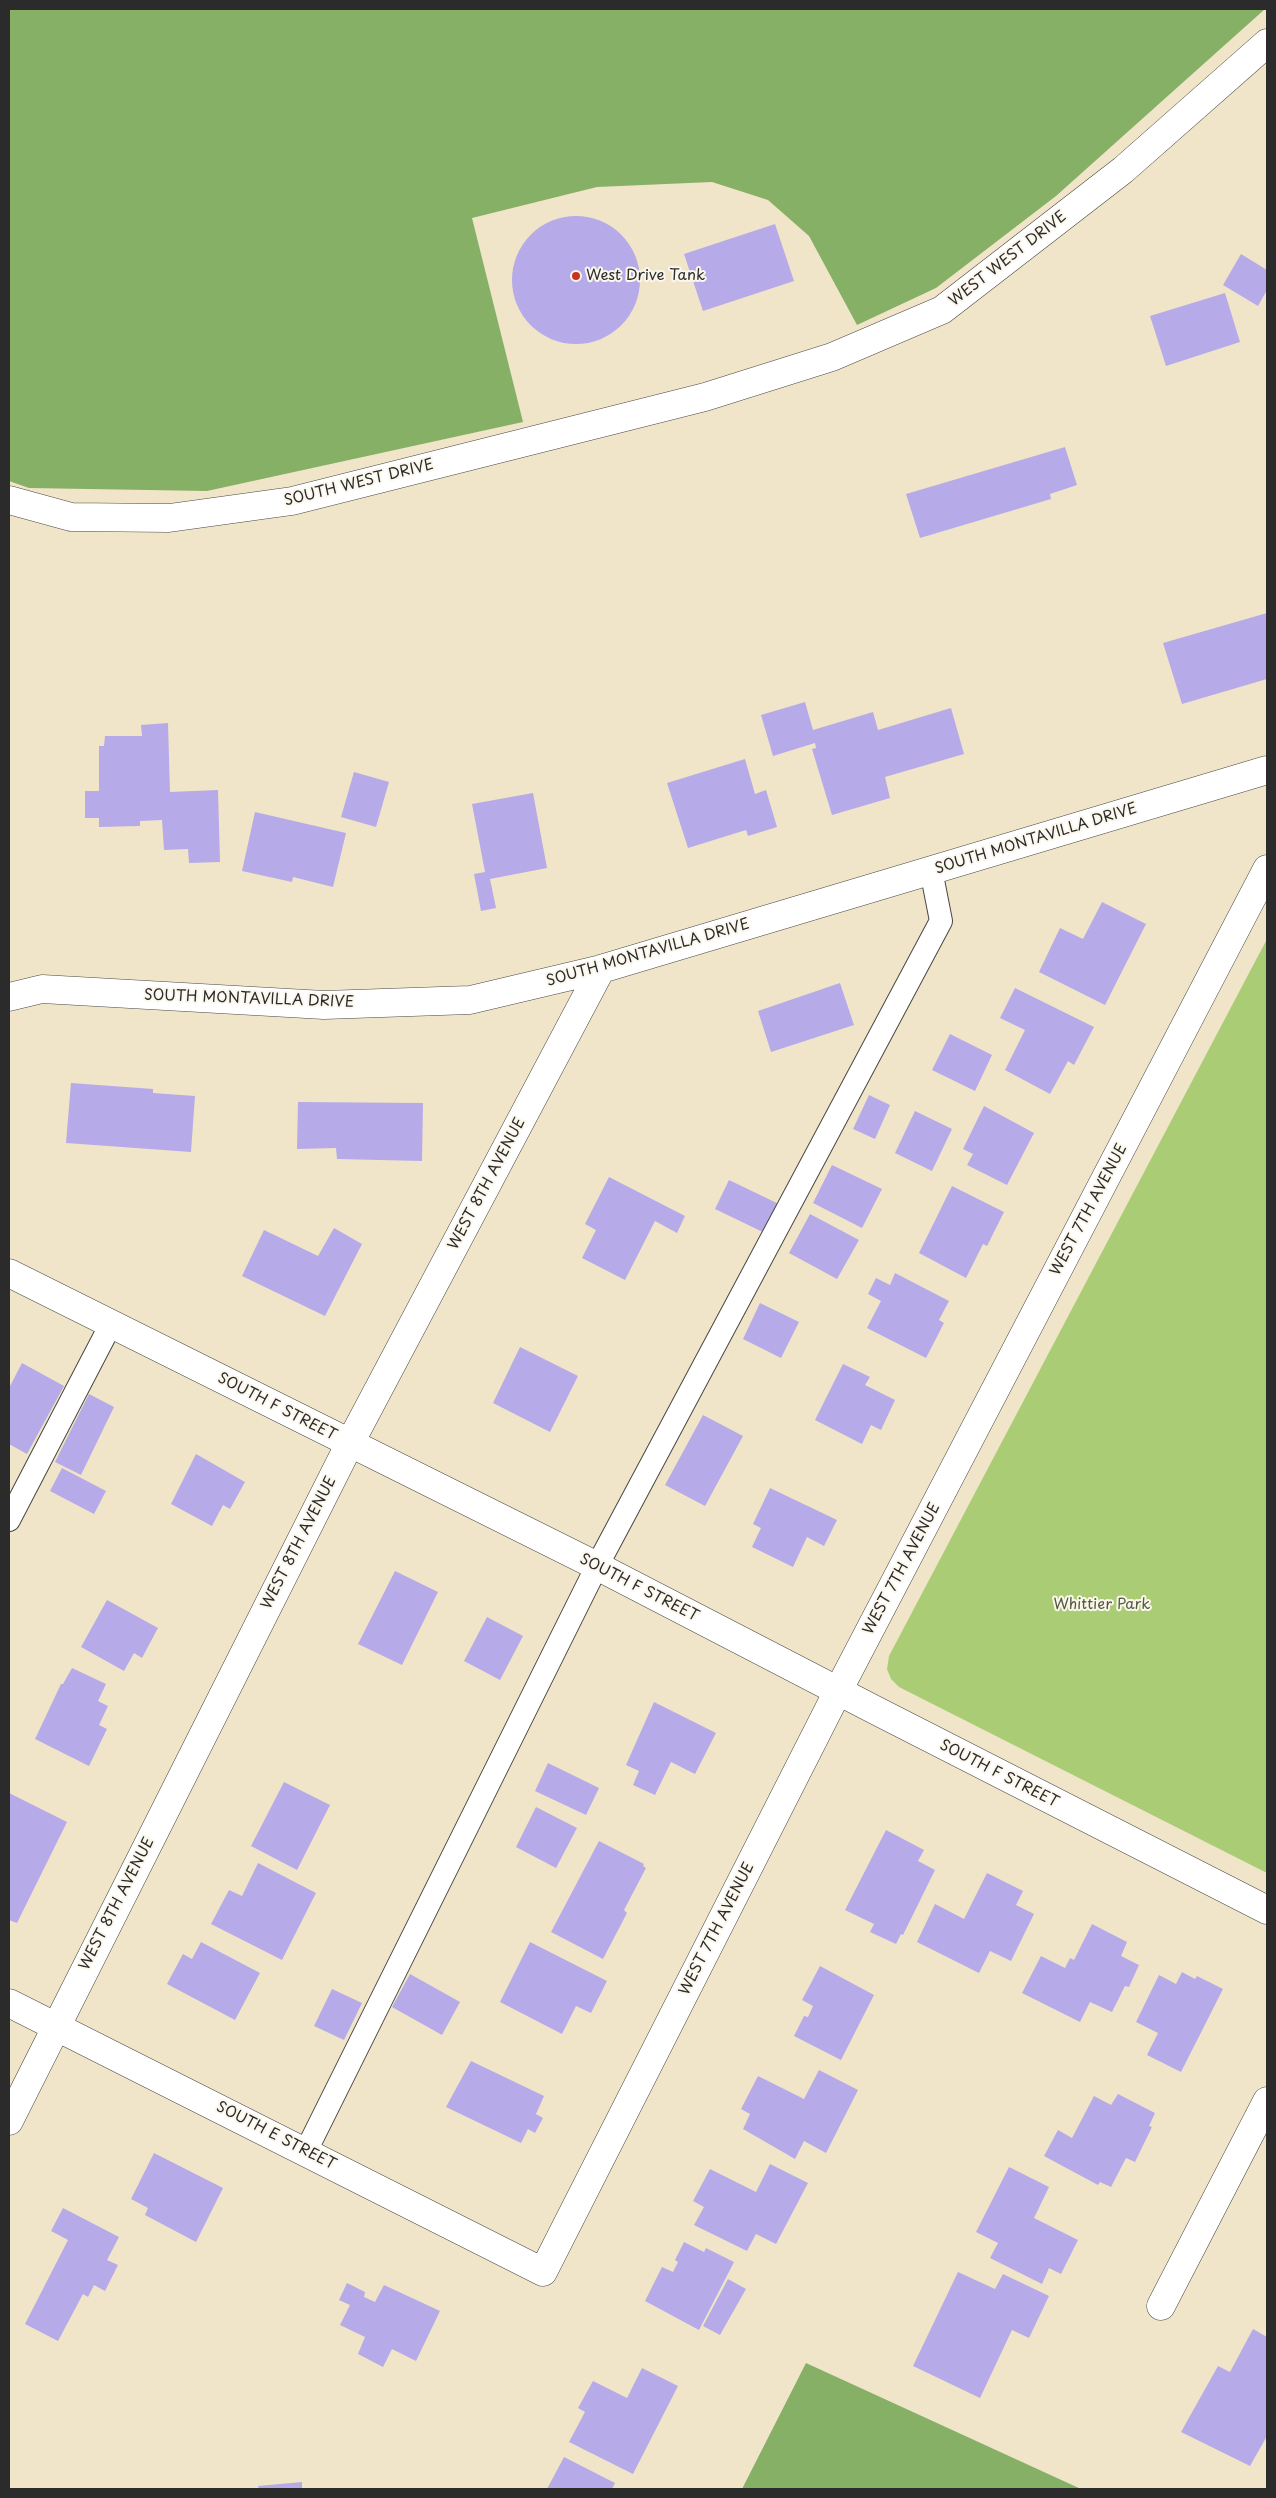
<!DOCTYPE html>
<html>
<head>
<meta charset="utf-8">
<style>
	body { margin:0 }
	#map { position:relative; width:1276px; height:2498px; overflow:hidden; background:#f0e5c8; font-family:"Playpen Sans",sans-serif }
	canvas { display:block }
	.frame { position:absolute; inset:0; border:10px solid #2b2b2b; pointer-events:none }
</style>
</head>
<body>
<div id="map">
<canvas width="1276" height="2498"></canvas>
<div class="frame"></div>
</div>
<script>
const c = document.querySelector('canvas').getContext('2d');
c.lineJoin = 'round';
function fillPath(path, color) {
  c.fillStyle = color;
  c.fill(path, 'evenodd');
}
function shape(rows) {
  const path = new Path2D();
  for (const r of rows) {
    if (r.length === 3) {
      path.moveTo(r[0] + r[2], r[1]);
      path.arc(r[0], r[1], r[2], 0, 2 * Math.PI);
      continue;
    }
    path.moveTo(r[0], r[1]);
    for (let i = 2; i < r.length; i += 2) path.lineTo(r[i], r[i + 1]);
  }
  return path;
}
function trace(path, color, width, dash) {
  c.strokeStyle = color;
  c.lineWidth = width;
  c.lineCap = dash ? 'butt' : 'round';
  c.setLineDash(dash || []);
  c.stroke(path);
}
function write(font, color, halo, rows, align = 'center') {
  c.font = font + ' "Playpen Sans",sans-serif';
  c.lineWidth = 4;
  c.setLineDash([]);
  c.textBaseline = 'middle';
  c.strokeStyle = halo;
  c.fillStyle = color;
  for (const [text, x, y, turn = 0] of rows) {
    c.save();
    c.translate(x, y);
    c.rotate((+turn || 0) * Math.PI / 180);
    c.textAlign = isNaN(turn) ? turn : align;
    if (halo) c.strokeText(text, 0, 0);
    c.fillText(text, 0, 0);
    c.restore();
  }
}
const green = shape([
	[1267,939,1267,1873,899,1687,891,1679,887,1669,889,1656]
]);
const forest = shape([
	[9,9,1265,9,1056,196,936,288,857,325,809,236,768,200,712,182,597,187,472,218,523,422,207,491,29,488,9,481],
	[806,2363,1081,2489,742,2489]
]);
const building = shape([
	[576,280,64],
	[775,224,794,281,703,311,684,254],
	[1241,254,1267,270,1267,290,1258,306,1223,285],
	[1225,293,1240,342,1166,366,1150,316],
	[1065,447,1077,485,1050,494,1051,499,920,538,906,494],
	[1267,613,1267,679,1182,704,1163,643],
	[805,702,813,730,873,712,878,730,951,708,964,754,885,777,890,798,832,815,812,749,816,748,815,743,773,756,761,715],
	[168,723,170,792,218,790,220,862,189,863,188,849,164,850,162,820,140,821,140,826,99,827,99,818,85,818,85,791,99,791,99,746,104,746,105,736,142,736,141,725],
	[745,759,755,794,766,790,777,827,748,836,746,830,688,848,667,783],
	[354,772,389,782,376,827,341,817],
	[533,793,547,868,490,879,496,908,481,911,474,874,485,872,472,804],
	[255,812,346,833,333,887,293,877,292,882,242,871],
	[1102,902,1146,924,1105,1005,1039,972,1060,928,1083,939],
	[840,983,854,1025,771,1052,758,1011],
	[1015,988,1094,1027,1074,1065,1068,1061,1050,1094,1005,1070,1025,1030,1000,1018],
	[950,1034,992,1055,975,1091,932,1070],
	[71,1083,153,1089,153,1093,195,1096,191,1152,66,1143],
	[869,1095,890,1105,875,1139,853,1129],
	[298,1102,423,1103,422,1161,337,1159,336,1148,297,1149],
	[984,1106,1034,1133,1007,1185,967,1165,973,1154,963,1149],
	[915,1111,952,1129,932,1171,895,1153],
	[832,1165,882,1189,862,1228,813,1203],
	[609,1177,685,1216,677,1233,655,1221,625,1280,582,1258,596,1230,585,1224],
	[729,1180,783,1206,769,1235,715,1209],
	[952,1186,1004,1212,987,1246,983,1244,966,1278,919,1253],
	[810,1214,859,1240,837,1279,789,1253],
	[334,1228,362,1244,325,1316,242,1276,264,1230,318,1256],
	[895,1273,949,1301,939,1320,944,1323,926,1358,867,1328,881,1301,868,1294,876,1278,890,1285],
	[760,1303,799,1322,781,1358,743,1339],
	[520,1347,578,1376,550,1432,493,1403],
	[22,1363,64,1386,27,1454,9,1444,9,1388],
	[843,1364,870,1377,865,1385,895,1400,881,1430,871,1425,862,1444,815,1420],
	[89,1394,114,1407,81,1475,55,1462],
	[703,1415,743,1436,705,1506,665,1485],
	[196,1454,245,1482,230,1509,223,1505,212,1526,171,1504],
	[62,1468,106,1491,94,1514,50,1491],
	[770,1488,837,1520,824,1546,807,1537,793,1567,752,1547,761,1528,753,1524],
	[395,1571,438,1592,402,1665,358,1644],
	[107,1600,158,1628,142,1658,134,1653,124,1671,81,1647],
	[487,1617,523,1636,500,1680,464,1661],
	[72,1668,106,1684,98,1701,108,1706,99,1725,107,1729,89,1766,35,1739,61,1684,63,1684],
	[654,1702,716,1733,695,1774,671,1762,655,1795,633,1785,639,1771,626,1765],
	[548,1763,599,1788,586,1815,535,1791],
	[284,1782,330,1805,297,1870,251,1846],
	[9,1793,67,1822,17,1923,9,1920],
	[536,1807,577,1828,556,1868,516,1847],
	[886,1830,924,1850,918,1861,935,1870,903,1935,901,1934,896,1944,870,1932,874,1924,845,1910],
	[599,1841,644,1864,643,1866,646,1868,624,1910,627,1913,603,1959,551,1932],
	[258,1863,316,1893,282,1960,211,1924,229,1890,242,1896],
	[987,1873,1023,1891,1016,1905,1034,1914,1011,1961,990,1951,979,1973,917,1942,935,1904,964,1919],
	[1092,1924,1127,1942,1121,1956,1139,1965,1129,1987,1125,1986,1112,2012,1090,2002,1080,2022,1022,1993,1041,1956,1065,1968,1070,1958,1074,1960],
	[201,1942,260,1973,235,2020,167,1984,183,1954,192,1959],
	[530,1942,607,1981,591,2013,576,2006,562,2034,500,2002],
	[820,1966,874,1995,841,2060,794,2036,804,2016,808,2017,813,2006,802,2000],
	[1182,1972,1195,1979,1197,1976,1223,1989,1181,2072,1147,2055,1158,2033,1136,2022,1159,1975,1176,1984],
	[410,1974,460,2002,442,2035,392,2007],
	[332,1989,362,2003,344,2040,314,2026],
	[471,2061,544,2096,536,2114,543,2118,535,2133,528,2129,521,2143,446,2107],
	[819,2070,858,2090,826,2153,804,2141,795,2159,743,2129,750,2114,741,2109,758,2076,804,2099],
	[1118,2094,1155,2113,1149,2126,1152,2127,1135,2162,1126,2158,1111,2187,1100,2182,1098,2185,1044,2156,1058,2130,1072,2138,1094,2096,1111,2105],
	[154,2153,223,2188,196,2242,145,2215,148,2208,131,2199],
	[770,2164,808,2183,776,2244,756,2234,747,2251,694,2225,704,2207,693,2201,710,2169,756,2192],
	[1009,2167,1049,2187,1034,2218,1078,2240,1061,2274,1049,2268,1042,2284,990,2258,998,2243,976,2232],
	[63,2208,119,2237,107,2260,118,2265,105,2291,94,2285,88,2297,83,2294,58,2341,25,2324,68,2240,51,2231],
	[684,2242,704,2252,706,2248,734,2262,699,2330,645,2301,662,2267,673,2272,678,2262,675,2260],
	[958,2272,995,2289,1003,2274,1049,2296,1029,2338,1012,2330,980,2398,913,2366],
	[728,2279,746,2289,720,2335,703,2326],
	[347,2283,365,2292,364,2297,375,2302,384,2285,440,2311,416,2361,392,2349,383,2367,358,2354,365,2337,340,2325,350,2305,339,2300],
	[1253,2329,1267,2337,1267,2436,1250,2466,1181,2432,1218,2366,1230,2372],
	[642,2368,678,2386,633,2474,569,2442,585,2412,578,2408,593,2381,627,2398],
	[564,2457,615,2483,612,2489,547,2489],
	[302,2482,302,2489,259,2489,258,2486]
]);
const service = shape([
	[9,1520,111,1324],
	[306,2151,597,1566,941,921,931,870]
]);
const minor = shape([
	[9,997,42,989,324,1005,470,1000,601,969,1267,770],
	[9,1273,597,1566,875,1710,1267,1910],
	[9,2003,543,2272,838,1691,1267,869],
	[9,2121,350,1443,601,969],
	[1161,2306,1267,2101]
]);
const tertiary = shape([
	[9,500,71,517,169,518,292,501,705,397,832,357,942,310,1123,170,1267,43]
]);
const markers = [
	[576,276,5,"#c8321e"]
];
const streetNames = [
	["WEST WEST DRIVE",1008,259,-38],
	["SOUTH WEST DRIVE",359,483,-14],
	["SOUTH MONTAVILLA DRIVE",1036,839,-17],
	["SOUTH MONTAVILLA DRIVE",648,953,-16],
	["SOUTH MONTAVILLA DRIVE",249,999,2],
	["WEST 8TH AVENUE",487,1184,-62],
	["WEST 7TH AVENUE",1089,1210,-62],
	["SOUTH F STREET",277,1407,27],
	["WEST 8TH AVENUE",299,1543,-63],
	["WEST 7TH AVENUE",902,1569,-62],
	["SOUTH F STREET",639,1588,27],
	["SOUTH F STREET",999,1774,27],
	["WEST 8TH AVENUE",117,1904,-63],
	["WEST 7TH AVENUE",717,1929,-63],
	["SOUTH E STREET",276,2136,27]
];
const poiNames = [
	["West Drive Tank",586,276]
];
const parkNames = [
	["Whittier Park",1102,1605]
];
fillPath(green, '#a9cc75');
fillPath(forest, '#86b066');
fillPath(building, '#b6abe8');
trace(service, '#494743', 24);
trace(minor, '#494743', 29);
trace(tertiary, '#494743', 29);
trace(service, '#fff', 22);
trace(minor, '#fff', 28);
trace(tertiary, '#fff', 28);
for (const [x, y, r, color] of markers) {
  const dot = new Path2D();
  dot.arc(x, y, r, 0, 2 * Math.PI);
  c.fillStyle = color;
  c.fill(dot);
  trace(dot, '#fbf7ec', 2);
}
write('15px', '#2b2b2b', '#fbf7ec', streetNames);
write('15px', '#2b2b2b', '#fbf7ec', poiNames, 'left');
write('15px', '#515b41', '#fbf7ec', parkNames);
</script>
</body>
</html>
